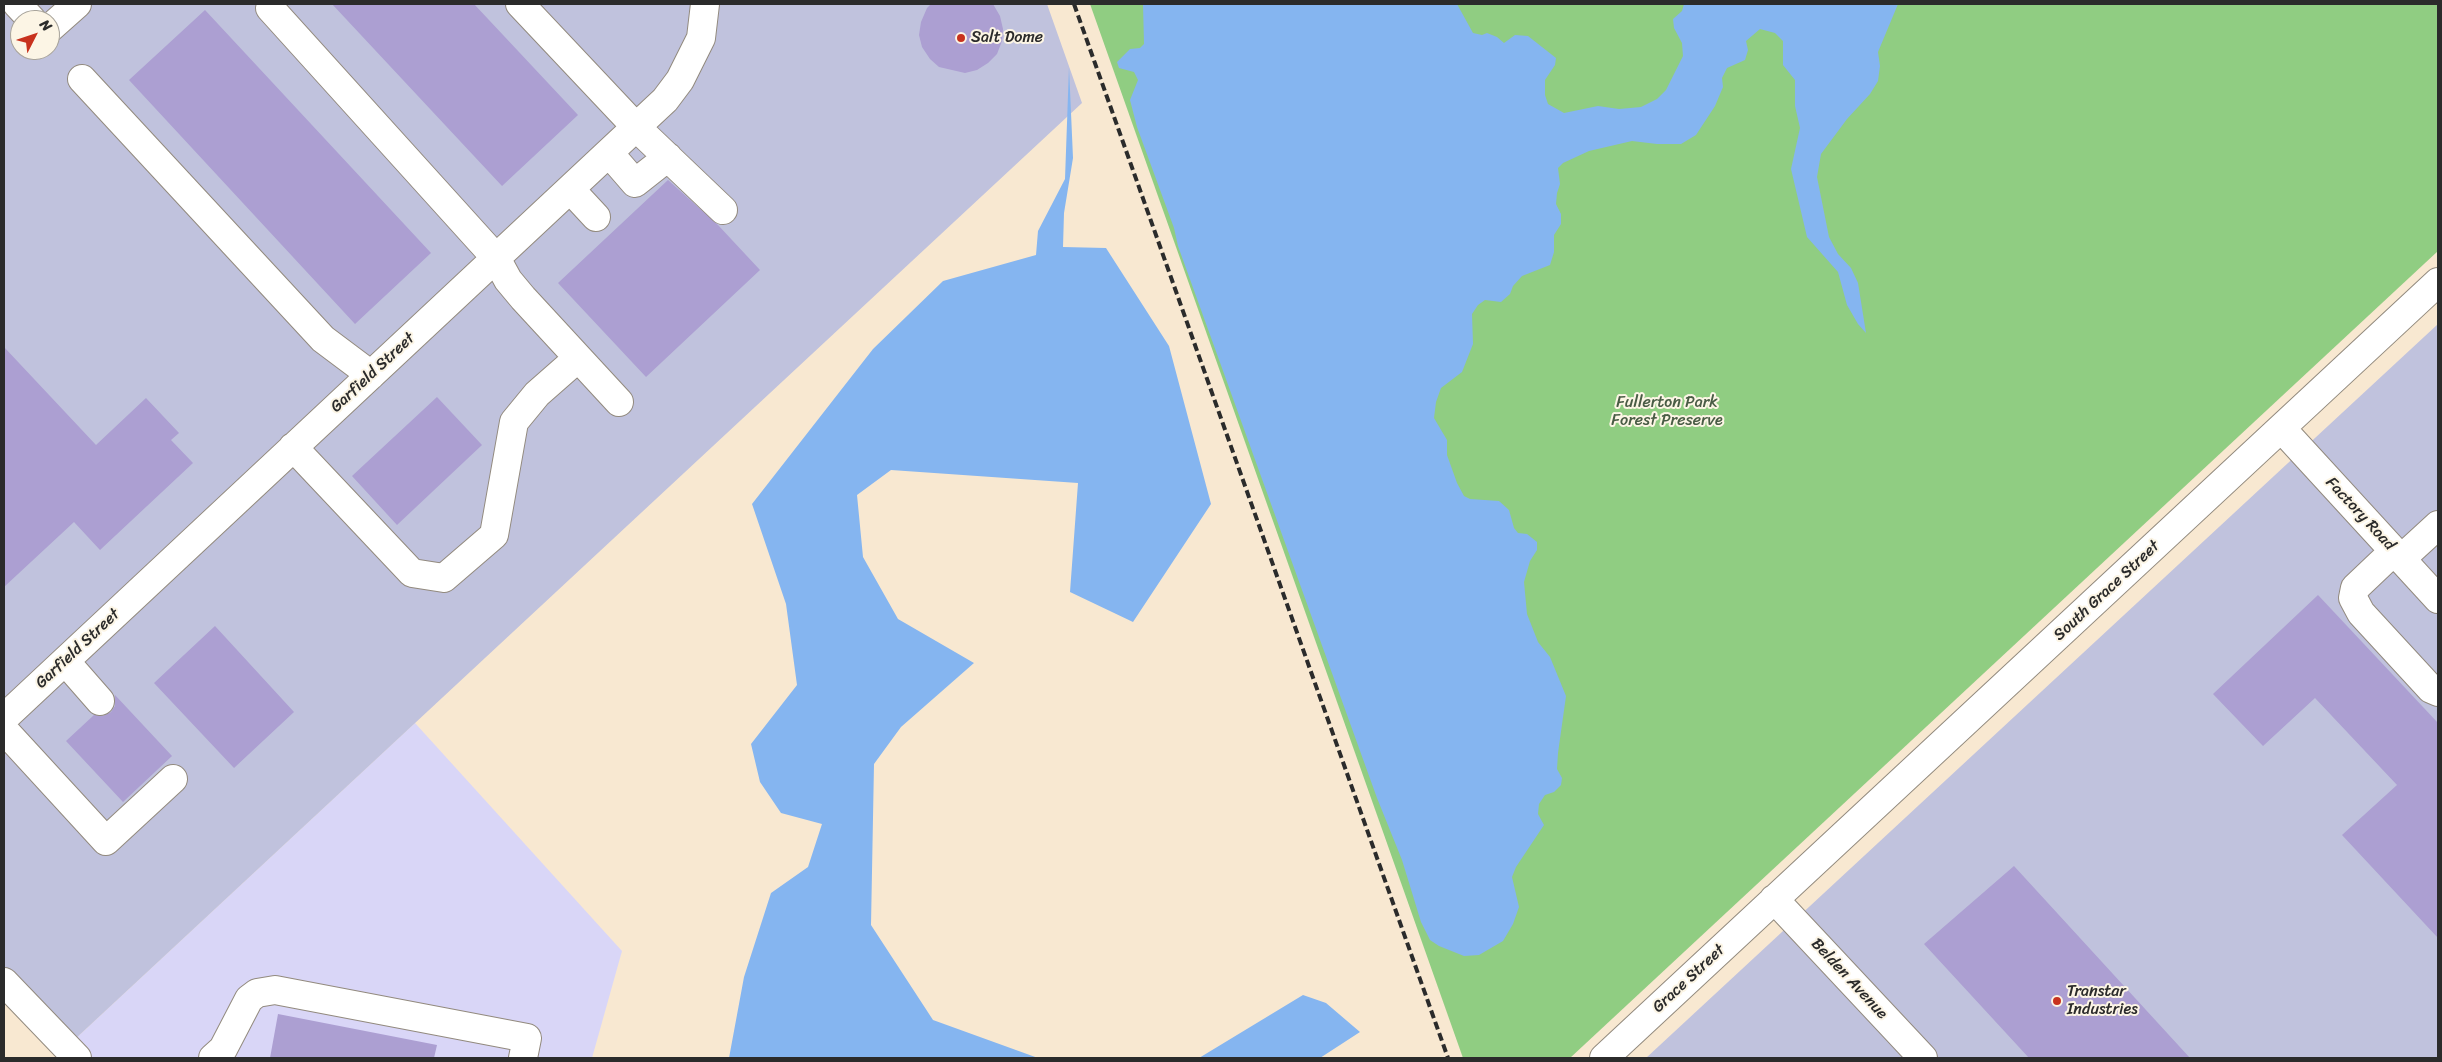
<!DOCTYPE html>
<html>
<head>
<meta charset="utf-8">
<style>
	body { margin:0 }
	#map { position:relative; width:2442px; height:1062px; overflow:hidden; background:#f8e8d1; font-family:Sriracha,sans-serif }
	canvas { display:block }
	.frame { position:absolute; inset:0; border:5px solid #2b2b2b; pointer-events:none }
	.north { position:absolute; left:10px; top:10px; width:50px; height:50px; box-sizing:border-box; background:#fcf5e5; border:1px solid #a8a49b; border-radius:50%; rotate:49deg; font-size:14px; font-weight:700; line-height:20px; text-align:center; color:#2b2b2b }
	.north::after { content:''; display:block; margin:auto; width:18px; height:22px; background:#c8321e; clip-path:polygon(50% 0,100% 100%,50% 72%,0 100%) }
</style>
</head>
<body>
<div id="map">
<canvas width="2442" height="1062"></canvas>
<div class="frame"></div>
<div class="north">N</div>
</div>
<script>
const c = document.querySelector('canvas').getContext('2d');
c.lineJoin = 'round';
function fillPath(path, color) {
  c.fillStyle = color;
  c.fill(path, 'evenodd');
}
function shape(rows) {
  const path = new Path2D();
  for (const r of rows) {
    path.moveTo(r[0], r[1]);
    for (let i = 2; i < r.length; i += 2) path.lineTo(r[i], r[i + 1]);
  }
  return path;
}
function trace(path, color, width, dash) {
  c.strokeStyle = color;
  c.lineWidth = width;
  c.lineCap = dash ? 'butt' : 'round';
  c.setLineDash(dash || []);
  c.stroke(path);
}
function write(font, color, halo, rows, align = 'center') {
  c.font = font + ' Sriracha,sans-serif';
  c.lineWidth = 4;
  c.setLineDash([]);
  c.textBaseline = 'middle';
  c.strokeStyle = halo;
  c.fillStyle = color;
  for (const [text, x, y, turn = 0] of rows) {
    c.save();
    c.translate(x, y);
    c.rotate((+turn || 0) * Math.PI / 180);
    c.textAlign = isNaN(turn) ? turn : align;
    if (halo) c.strokeText(text, 0, 0);
    c.fillText(text, 0, 0);
    c.restore();
  }
}
const built = shape([
	[415,723,622,951,592,1058,89,1058,73,1041]
]);
const industrial = shape([
	[4,4,1047,4,1082,103,73,1041,4,966],
	[20,20,50,20,50,50,20,50],
	[2438,324,2438,1058,1646,1058]
]);
const green = shape([
	[1090,4,2438,4,2438,251,1570,1058,1463,1058]
]);
const water = shape([
	[1143,4,1457,4,1473,33,1482,35,1487,33,1497,37,1504,43,1515,35,1528,36,1556,58,1555,65,1545,80,1545,95,1548,104,1564,113,1598,106,1619,109,1641,107,1657,99,1666,90,1683,56,1682,43,1674,28,1673,19,1682,11,1684,4,1898,4,1878,52,1880,66,1878,81,1870,94,1847,119,1821,154,1817,177,1829,237,1838,254,1851,268,1858,283,1866,333,1858,324,1847,305,1838,272,1807,237,1791,169,1800,128,1795,106,1795,80,1783,65,1783,41,1775,33,1760,29,1746,41,1748,50,1745,60,1727,68,1722,78,1723,87,1715,106,1696,135,1681,144,1657,144,1632,141,1589,151,1563,163,1558,168,1560,184,1557,193,1556,204,1561,214,1561,224,1554,235,1554,252,1550,265,1522,276,1513,286,1510,294,1501,302,1485,300,1478,305,1472,314,1473,344,1462,372,1441,388,1436,402,1434,418,1447,440,1447,455,1457,483,1464,496,1470,499,1499,501,1509,510,1514,528,1518,533,1527,534,1537,542,1537,550,1530,561,1524,582,1527,614,1538,642,1550,657,1566,696,1558,753,1557,769,1562,778,1561,785,1554,792,1545,795,1539,804,1538,814,1544,825,1516,867,1512,877,1519,907,1513,924,1503,941,1479,955,1464,956,1439,946,1430,940,1421,922,1402,860,1377,798,1178,246,1174,228,1137,127,1130,100,1138,80,1134,72,1119,68,1117,62,1130,49,1140,48,1144,44],
	[1069,67,1073,158,1064,213,1063,247,1106,248,1169,346,1211,504,1133,622,1070,592,1078,483,891,470,857,495,863,557,898,619,974,663,901,727,874,764,871,925,933,1020,1038,1058,729,1058,744,977,771,893,808,867,822,824,781,813,760,782,751,744,797,685,786,604,752,504,873,349,943,281,1036,255,1038,231,1065,179],
	[1303,995,1326,1003,1360,1032,1320,1058,1199,1058]
]);
const building = shape([
	[332,4,474,4,578,115,502,186],
	[931,4,993,4,1000,16,1003,29,1002,41,997,54,988,63,977,70,965,73,939,67,930,59,922,47,919,35,921,22,927,8],
	[205,10,431,253,355,324,129,80],
	[668,180,718,225,760,270,646,377,558,283],
	[4,347,96,445,146,398,179,433,171,440,193,463,100,550,74,522,4,587],
	[437,397,482,445,397,525,352,476],
	[2318,595,2438,723,2438,938,2342,835,2397,785,2315,698,2263,746,2213,694],
	[215,626,294,712,234,768,154,683],
	[115,695,172,756,123,802,66,741,94,715,103,716,111,712,115,706],
	[2014,866,2190,1058,2029,1058,1924,944],
	[278,1014,437,1045,434,1058,270,1058]
]);
const minor = shape([
	[17,4,32,20],
	[520,4,636,127,723,210],
	[270,8,496,258,508,280,523,298,619,402],
	[50,28,77,4],
	[82,79,323,339,371,375],
	[609,153,635,183,668,157],
	[570,189,596,217],
	[2282,429,2438,599],
	[293,447,412,573,444,578,494,535,514,422,537,394,578,358],
	[2394,551,2355,588,2353,598,2361,613,2431,689,2438,692],
	[2401,559,2438,525],
	[65,661,100,701],
	[4,718,665,100,680,80,701,38,705,4],
	[4,730,106,841,173,779],
	[1774,899,1923,1058],
	[4,982,77,1058],
	[213,1058,223,1049,249,999,257,993,275,990,527,1038,523,1058],
	[1604,1058,2438,282]
]);
const rail = shape([
	[1074,4,1448,1058]
]);
const markers = [
	[961,38,5,"#c8321e"],
	[2057,1001,5,"#c8321e"]
];
const poiNames = [
	["Salt Dome",971,38],
	["Transtar",2067,992],
	["Industries",2067,1010]
];
const streetNames = [
	["Garfield Street",373,373,-43],
	["Factory Road",2360,514,47],
	["South Grace Street",2107,591,-43],
	["Garfield Street",78,649,-43],
	["Grace Street",1689,979,-43],
	["Belden Avenue",1849,979,47]
];
const parkNames = [
	["Fullerton Park",1667,403],
	["Forest Preserve",1667,421]
];
fillPath(built, '#d9d6f7');
fillPath(industrial, '#c0c2dd');
fillPath(green, '#90cd82');
fillPath(water, '#85b5f0');
fillPath(building, '#ac9fd2');
trace(minor, '#928a7e', 30);
trace(minor, '#fff', 28);
trace(rail, '#2b2b2b', 4, [8, 4]);
for (const [x, y, r, color] of markers) {
  const dot = new Path2D();
  dot.arc(x, y, r, 0, 2 * Math.PI);
  c.fillStyle = color;
  c.fill(dot);
  trace(dot, '#fcf5e5', 2);
}
write('16px', '#2b2b2b', '#fcf5e5', poiNames, 'left');
write('16px', '#2b2b2b', '#fcf5e5', streetNames);
write('16px', '#495c45', '#fcf5e5', parkNames);
</script>
</body>
</html>
